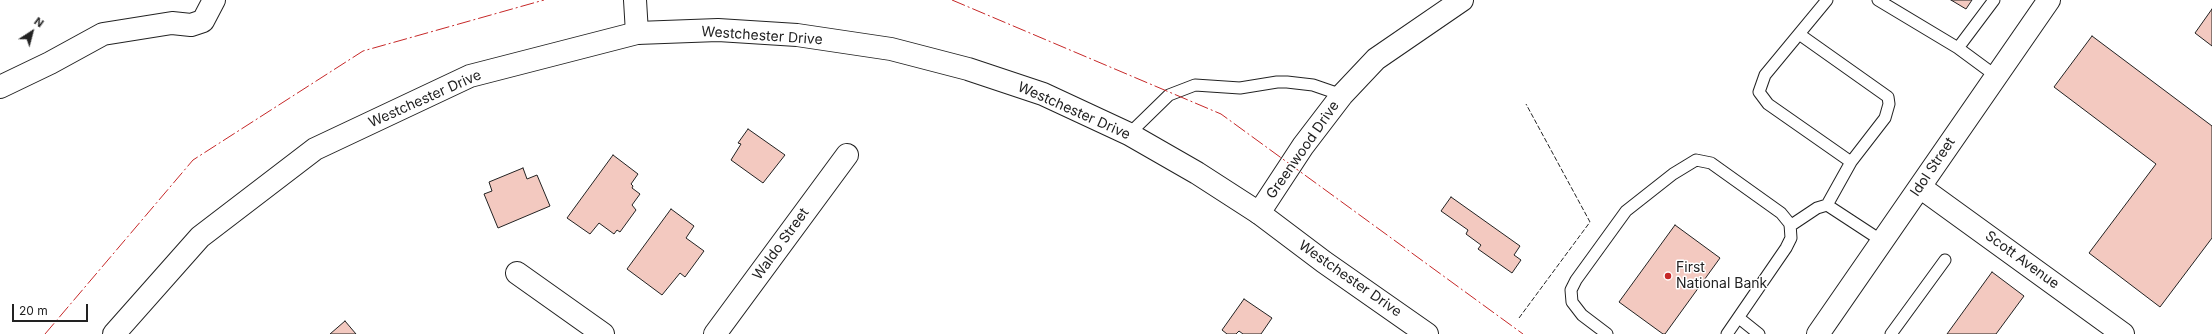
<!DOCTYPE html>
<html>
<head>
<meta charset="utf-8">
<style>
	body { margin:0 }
	#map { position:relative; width:2212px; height:334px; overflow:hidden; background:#fff; font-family:Inter,sans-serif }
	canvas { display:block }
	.north { position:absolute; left:12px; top:12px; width:40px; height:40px; -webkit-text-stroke:3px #fff; paint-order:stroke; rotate:36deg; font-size:11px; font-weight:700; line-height:16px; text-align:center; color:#222 }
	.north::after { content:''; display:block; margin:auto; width:14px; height:18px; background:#222; clip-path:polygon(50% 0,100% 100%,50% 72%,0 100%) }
	.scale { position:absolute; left:12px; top:304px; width:76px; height:18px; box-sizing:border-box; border:2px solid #222; border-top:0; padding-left:5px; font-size:12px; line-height:14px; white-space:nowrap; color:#222; -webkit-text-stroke:3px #fff; paint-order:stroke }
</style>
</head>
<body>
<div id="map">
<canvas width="2212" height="334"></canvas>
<div class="north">N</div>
<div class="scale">20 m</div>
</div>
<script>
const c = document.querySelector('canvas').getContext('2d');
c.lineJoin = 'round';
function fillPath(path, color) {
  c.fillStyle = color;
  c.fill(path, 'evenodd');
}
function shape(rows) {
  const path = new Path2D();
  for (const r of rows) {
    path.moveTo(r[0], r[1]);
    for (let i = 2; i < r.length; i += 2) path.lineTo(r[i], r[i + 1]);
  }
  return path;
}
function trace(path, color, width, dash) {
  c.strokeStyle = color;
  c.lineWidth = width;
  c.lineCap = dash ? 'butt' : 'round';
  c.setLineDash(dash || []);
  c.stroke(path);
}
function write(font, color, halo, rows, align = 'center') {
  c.font = font + ' Inter,sans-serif';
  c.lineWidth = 3;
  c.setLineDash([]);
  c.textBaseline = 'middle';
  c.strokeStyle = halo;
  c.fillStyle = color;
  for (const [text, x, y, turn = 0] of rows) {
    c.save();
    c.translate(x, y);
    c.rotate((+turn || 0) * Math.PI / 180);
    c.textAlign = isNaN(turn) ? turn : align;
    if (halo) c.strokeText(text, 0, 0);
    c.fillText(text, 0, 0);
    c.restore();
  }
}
const building = shape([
	[1951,0,1972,0,1966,9,1951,0],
	[2212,9,2212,46,2195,33,2212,9],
	[2092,36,2212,126,2212,238,2160,307,2089,253,2156,164,2054,87,2092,36],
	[748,129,785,155,763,183,731,160,741,144,738,143,748,129],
	[613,155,638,174,631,184,633,186,632,188,640,194,632,205,636,210,620,232,617,230,614,234,599,223,590,234,567,218,613,155],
	[523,168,527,179,537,175,550,206,498,228,484,194,492,191,489,182,523,168],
	[1451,197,1520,246,1514,255,1521,260,1512,273,1478,249,1481,245,1466,234,1468,230,1441,211,1451,197],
	[671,209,694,226,686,238,704,251,685,277,680,273,662,295,627,269,671,209],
	[1675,225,1720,258,1665,334,1663,334,1619,302,1675,225],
	[1992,272,2024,296,1996,334,1947,334,1992,272],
	[1244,299,1272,318,1261,334,1243,334,1239,331,1236,334,1227,334,1222,330,1244,299],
	[345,321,356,334,330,334,345,321]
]);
const service = shape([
	[1878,0,1958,48,1996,76],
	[1799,34,1888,97,1889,104,1885,118,1851,162],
	[1958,48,1994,0],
	[1129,134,1169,95,1195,85,1240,88,1277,82,1287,82,1313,85,1342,95],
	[1827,205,1882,241],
	[1790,226,1817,208,1827,205,1851,162,1768,104,1759,92,1765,75,1827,0],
	[1739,318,1759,334],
	[1607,334,1582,315,1572,302,1571,290,1576,280,1626,211,1673,174,1696,160,1711,163,1781,213,1790,224,1791,238,1786,248,1727,334],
	[1891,334,1945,260]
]);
const minor = shape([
	[635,0,637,33],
	[0,87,50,63,103,34,172,23,191,25,203,21,214,0],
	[1920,187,2123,334],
	[517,273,603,334],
	[715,334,847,155],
	[1818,334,2049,0]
]);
const tertiary = shape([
	[1259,213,1303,146,1342,95,1376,59,1462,0]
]);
const primary = shape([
	[114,334,200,237,315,149,470,76,637,33,718,30,797,35,891,49,968,69,1043,94,1129,134,1197,173,1259,213,1324,262,1427,334]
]);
const fence = shape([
	[1519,318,1590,222,1526,104]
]);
const power = shape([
	[952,0,1221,114,1523,334],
	[45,334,193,160,363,51,544,0]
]);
const markers = [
	[1668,276,4,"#c62828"]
];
const streetNames = [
	["Westchester Drive",762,36,4],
	["Westchester Drive",425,99,-24],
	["Westchester Drive",1074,111,24],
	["Greenwood Drive",1303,150,-55],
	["Idol Street",1933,167,-56],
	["Waldo Street",781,244,-54],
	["Scott Avenue",2022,260,36],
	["Westchester Drive",1350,279,35]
];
const poiNames = [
	["First",1676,268],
	["National Bank",1676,284]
];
fillPath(building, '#f3c9c0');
trace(building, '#222', 1);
trace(service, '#222', 13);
trace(minor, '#222', 24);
trace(tertiary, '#222', 24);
trace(primary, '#222', 24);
trace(service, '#fff', 11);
trace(minor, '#fff', 22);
trace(tertiary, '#fff', 22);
trace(primary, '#fff', 22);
trace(fence, '#222', 1, [5, 2]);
trace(power, '#c62828', 1, [14, 3, 2, 3]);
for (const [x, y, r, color] of markers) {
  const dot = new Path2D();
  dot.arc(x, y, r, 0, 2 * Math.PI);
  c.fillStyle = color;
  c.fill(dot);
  trace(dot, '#fff', 1.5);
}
write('14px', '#222', '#fff', streetNames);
write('14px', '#222', '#fff', poiNames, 'left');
</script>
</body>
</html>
